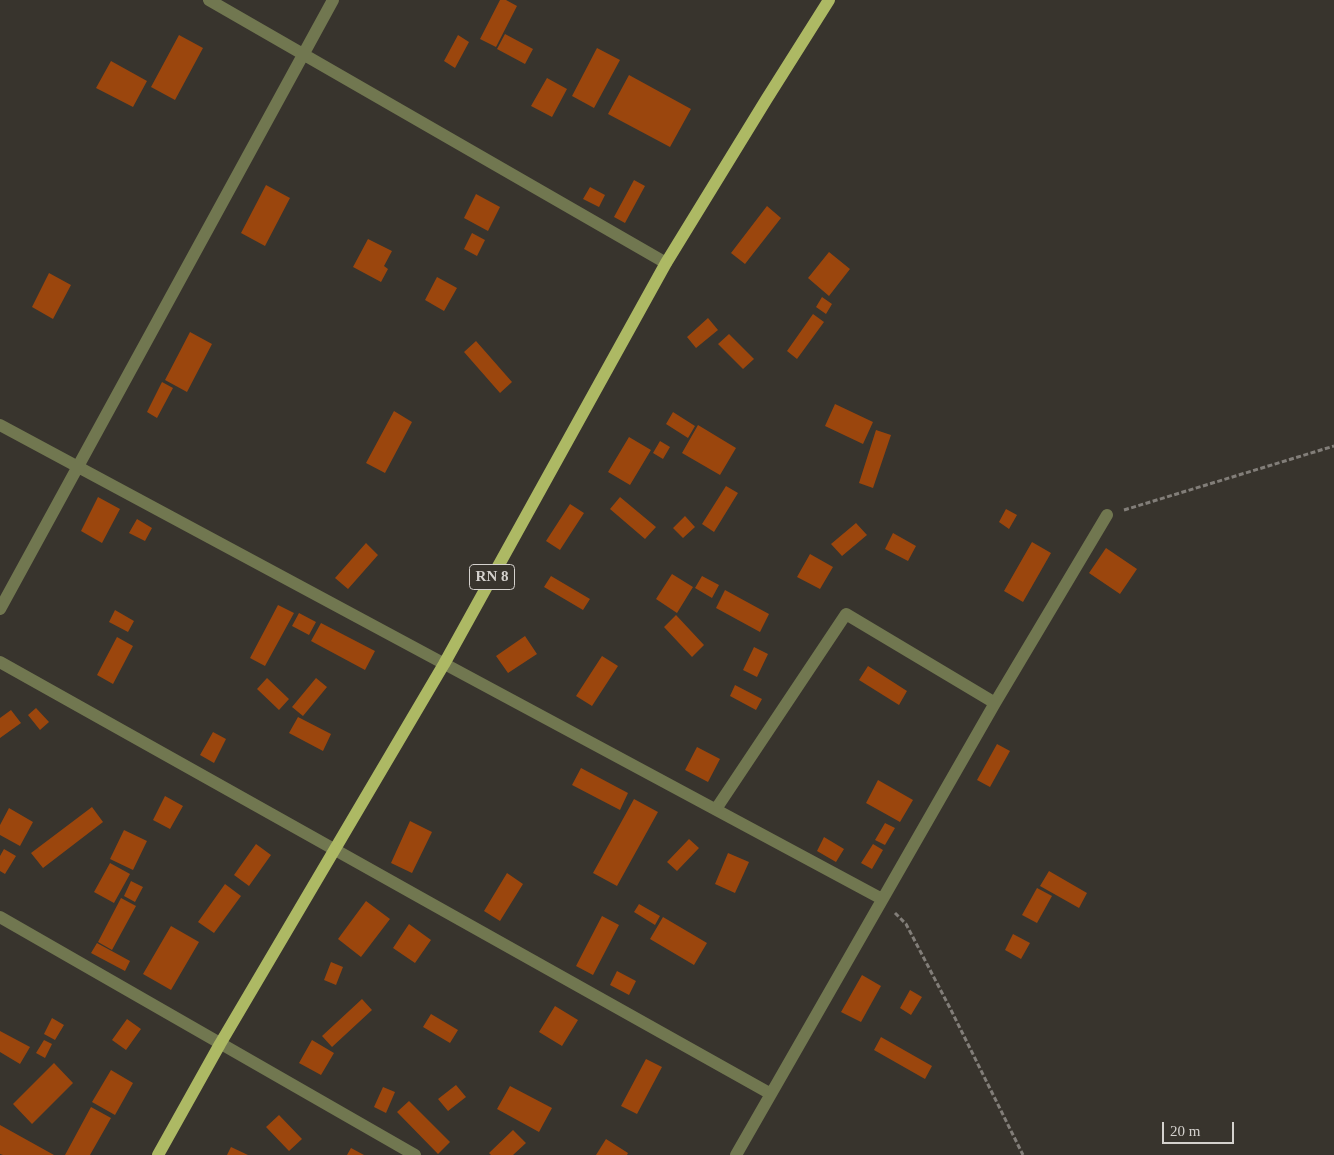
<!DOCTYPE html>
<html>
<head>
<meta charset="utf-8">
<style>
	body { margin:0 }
	#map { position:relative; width:1334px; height:1155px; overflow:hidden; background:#38342d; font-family:"Times New Roman",serif }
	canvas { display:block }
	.scale { position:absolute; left:1162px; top:1122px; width:72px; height:22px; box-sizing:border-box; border:2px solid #d4d1cd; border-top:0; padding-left:6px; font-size:15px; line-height:18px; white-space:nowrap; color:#d4d1cd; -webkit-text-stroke:4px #38342d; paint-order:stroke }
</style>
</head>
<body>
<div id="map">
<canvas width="1334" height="1155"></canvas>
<div class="scale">20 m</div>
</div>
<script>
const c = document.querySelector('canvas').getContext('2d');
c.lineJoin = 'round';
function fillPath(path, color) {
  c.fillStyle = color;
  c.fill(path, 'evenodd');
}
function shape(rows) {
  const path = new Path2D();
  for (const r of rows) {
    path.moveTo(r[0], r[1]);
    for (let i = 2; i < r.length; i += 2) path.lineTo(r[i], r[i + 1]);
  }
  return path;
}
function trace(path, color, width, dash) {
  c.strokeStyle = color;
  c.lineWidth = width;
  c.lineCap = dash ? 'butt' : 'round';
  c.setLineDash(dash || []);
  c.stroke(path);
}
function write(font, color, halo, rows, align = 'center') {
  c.font = font + ' "Times New Roman",serif';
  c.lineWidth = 4;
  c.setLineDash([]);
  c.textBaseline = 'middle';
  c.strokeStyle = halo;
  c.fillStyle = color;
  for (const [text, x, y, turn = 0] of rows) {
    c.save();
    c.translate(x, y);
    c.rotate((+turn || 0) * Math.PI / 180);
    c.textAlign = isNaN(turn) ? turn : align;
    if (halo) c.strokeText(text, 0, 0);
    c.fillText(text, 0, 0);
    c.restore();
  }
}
const building = shape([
	[500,0,506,0,517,6,496,47,480,39],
	[505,34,533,49,525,64,497,49],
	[179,35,203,48,175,100,151,87],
	[458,35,469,42,455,68,444,61],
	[597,48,620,60,594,108,572,96],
	[111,61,147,81,133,107,96,88],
	[629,75,691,109,670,147,608,114],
	[547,78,567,89,552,117,531,106],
	[634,180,645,186,625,223,614,217],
	[266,185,290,198,265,246,241,233],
	[590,187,605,195,599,207,583,199],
	[476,194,500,207,488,231,464,218],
	[767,206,781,218,745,264,731,253],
	[472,233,485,240,477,256,464,249],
	[368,239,392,251,384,266,388,269,381,282,353,267],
	[829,252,850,269,829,296,808,278],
	[49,273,71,285,53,319,32,307],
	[437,277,457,288,444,311,425,300],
	[822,297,832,304,826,314,816,307],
	[813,314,824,322,797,359,787,351],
	[708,318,718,330,696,348,687,337],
	[190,332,212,344,187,392,165,380],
	[729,334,754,359,743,369,718,344],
	[476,341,512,382,500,393,464,352],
	[162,382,173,388,157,418,147,412],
	[835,404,873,422,863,444,825,426],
	[394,411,412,422,385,473,366,463],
	[673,412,695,426,688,438,666,424],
	[698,425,736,448,720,475,682,453],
	[876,430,891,435,873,488,859,483],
	[629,437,651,450,630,485,608,472],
	[660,441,670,447,663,459,653,453],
	[726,486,738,493,714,532,702,524],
	[98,497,120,509,102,543,81,531],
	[620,497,656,527,645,539,610,509],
	[570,504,584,513,560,550,546,541],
	[1006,509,1017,515,1009,529,999,522],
	[685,516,695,527,683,538,673,528],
	[137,519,152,528,145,541,129,533],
	[856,523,867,535,842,556,831,544],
	[893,533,916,546,908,561,885,549],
	[1032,542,1051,553,1023,602,1004,591],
	[366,543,378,555,348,589,335,578],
	[1106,548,1137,569,1120,594,1089,573],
	[810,554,833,567,820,589,797,577],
	[672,574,693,587,677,613,656,599],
	[551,576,590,599,583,610,544,587],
	[702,576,719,585,712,598,695,588],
	[725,590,769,614,760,632,716,608],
	[278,605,294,613,265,666,250,658],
	[115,610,134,621,128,632,109,622],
	[299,613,316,622,309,635,292,626],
	[676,615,704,645,692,657,664,627],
	[321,623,375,651,365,670,311,641],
	[525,636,537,654,508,673,496,656],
	[117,637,133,646,113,684,97,675],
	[754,647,768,654,757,677,743,670],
	[602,656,618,666,592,706,576,696],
	[868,666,907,691,899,705,859,680],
	[267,678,289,699,279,710,257,689],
	[316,678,327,687,303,716,292,707],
	[735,685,762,699,756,710,730,696],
	[36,708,49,722,40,730,28,715],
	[11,710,21,723,0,738,0,718],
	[298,717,331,734,323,751,289,733],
	[213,732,226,739,214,763,200,755],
	[997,744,1010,751,990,787,977,780],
	[697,747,720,759,708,782,685,770],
	[581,768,628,793,620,810,572,785],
	[878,780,913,800,900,822,866,803],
	[165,796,183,806,170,829,153,820],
	[634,799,658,812,617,886,593,873],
	[92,807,103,822,43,868,31,853],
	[9,808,33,822,20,846,0,835,0,825],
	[410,821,432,832,412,873,391,863],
	[885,823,895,828,885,845,875,840],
	[124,830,147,841,133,870,110,859],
	[824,837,844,849,836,862,817,851],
	[689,839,699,848,677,871,667,862],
	[256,844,271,855,249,886,234,875],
	[873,844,883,850,872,869,861,863],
	[4,849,16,856,5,874,0,871,0,856],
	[728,853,749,862,735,893,715,884],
	[110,863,130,874,114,903,94,892],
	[1049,871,1087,893,1079,908,1040,886],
	[507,873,523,884,500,921,484,911],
	[131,881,143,887,135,902,124,896],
	[225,884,241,896,214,933,198,922],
	[1037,888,1052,896,1037,923,1022,915],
	[121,898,136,906,112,950,98,942],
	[366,901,390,919,361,957,338,939],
	[639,904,660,916,655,925,634,912],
	[602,916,619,925,593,975,576,966],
	[663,917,707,943,694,965,650,939],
	[409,924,431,940,415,963,393,948],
	[171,926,199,942,171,990,143,974],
	[1013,934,1030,943,1021,959,1005,950],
	[97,943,130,961,125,971,91,953],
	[331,962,343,967,336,985,324,980],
	[617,971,636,981,629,995,610,985],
	[862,975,881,986,861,1022,841,1012],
	[910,990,922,997,911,1015,900,1008],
	[362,999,372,1010,332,1047,322,1036],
	[555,1006,578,1020,562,1046,539,1032],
	[431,1014,458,1030,450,1043,423,1027],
	[52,1018,64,1025,55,1040,44,1034],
	[127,1019,141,1029,126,1050,112,1040],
	[0,1031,30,1047,20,1064,0,1052],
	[881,1037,932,1066,925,1079,874,1050],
	[44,1040,52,1044,45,1058,36,1053],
	[312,1040,334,1053,321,1075,299,1063],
	[646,1059,662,1067,637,1114,621,1106],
	[54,1063,73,1083,32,1124,13,1104],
	[111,1070,133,1083,115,1115,92,1102],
	[456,1085,466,1097,448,1111,438,1099],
	[510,1086,552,1108,539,1132,497,1109],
	[383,1087,395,1092,386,1113,374,1107],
	[409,1101,450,1142,438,1154,397,1112],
	[91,1107,111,1118,90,1155,65,1155],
	[279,1115,302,1139,289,1151,266,1127],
	[0,1125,54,1155,3,1155,0,1154],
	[513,1130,526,1143,513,1155,491,1155,489,1153],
	[606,1139,628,1153,627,1155,596,1155],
	[231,1147,248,1155,227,1155],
	[351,1148,364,1155,347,1155]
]);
const path = shape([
	[1124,510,1334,446],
	[895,913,906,924,951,1010,1023,1155]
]);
const minor = shape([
	[209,0,666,263],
	[0,425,882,899],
	[0,609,333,0],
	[0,662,771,1094],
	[716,809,846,614,995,703],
	[0,917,415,1155],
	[736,1155,995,703,1107,515]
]);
const major = shape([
	[158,1155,220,1044,444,664,666,263,766,100,829,0]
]);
const shields = [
	[492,577,45]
];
const shieldNames = [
	["RN 8",492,577]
];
fillPath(building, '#9b460d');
trace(path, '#827e79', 3, [5, 2.5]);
trace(minor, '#717750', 12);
trace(major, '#adb964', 12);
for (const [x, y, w] of shields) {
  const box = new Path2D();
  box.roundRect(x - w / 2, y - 12.5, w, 25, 4);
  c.fillStyle = '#38342d';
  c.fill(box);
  trace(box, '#d4d1cd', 1);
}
write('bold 15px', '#d4d1cd', null, shieldNames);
</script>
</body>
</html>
